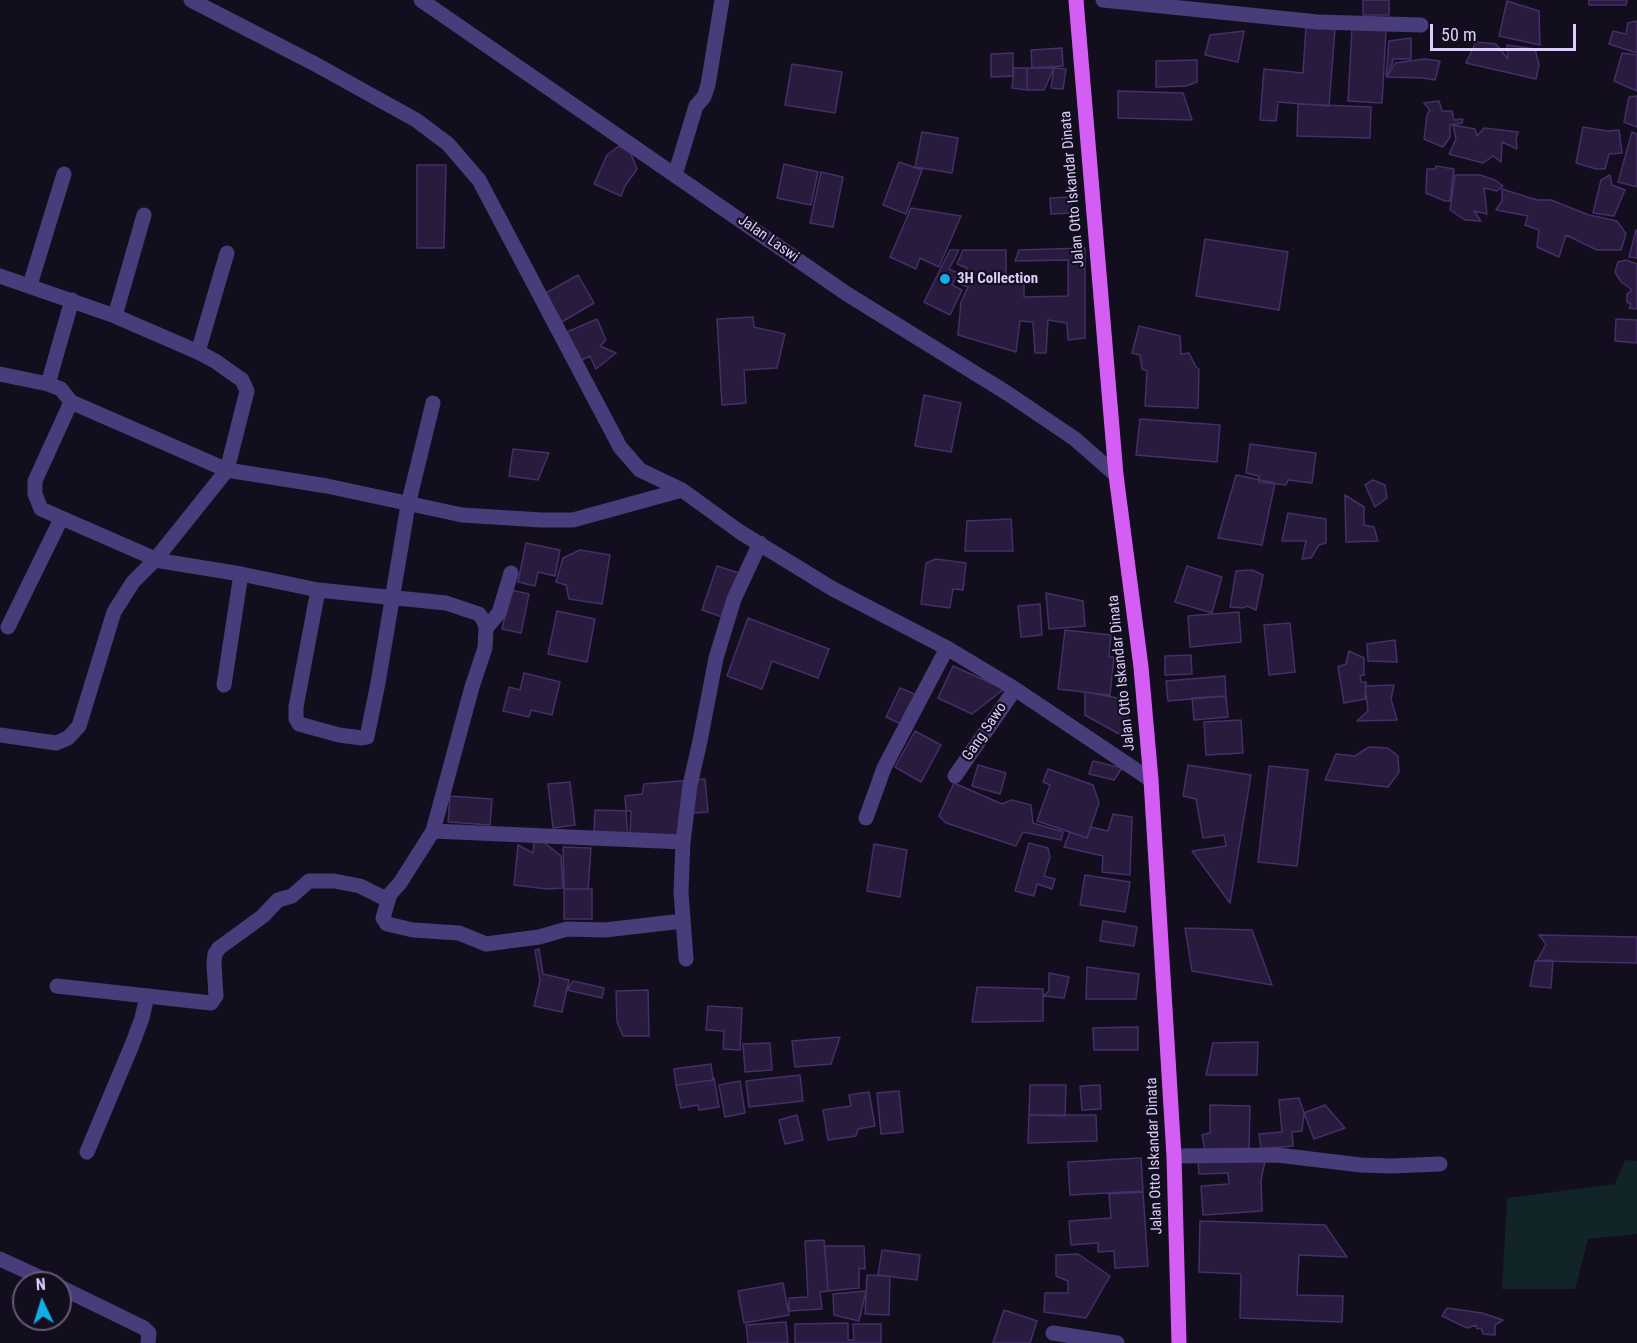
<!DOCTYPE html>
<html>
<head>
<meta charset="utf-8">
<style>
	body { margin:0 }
	#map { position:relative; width:1637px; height:1343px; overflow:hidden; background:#130e1e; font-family:"Roboto Condensed",sans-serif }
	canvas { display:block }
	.north { position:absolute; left:12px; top:1271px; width:60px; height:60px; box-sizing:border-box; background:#130e1e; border:2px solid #635b77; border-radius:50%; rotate:356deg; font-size:16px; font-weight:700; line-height:24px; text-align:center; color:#dbcefc }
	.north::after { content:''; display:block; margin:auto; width:21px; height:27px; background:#10ade6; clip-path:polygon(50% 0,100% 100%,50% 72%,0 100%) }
	.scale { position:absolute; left:1430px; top:24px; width:146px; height:27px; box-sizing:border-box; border:3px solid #dbcefc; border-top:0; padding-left:8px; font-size:18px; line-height:21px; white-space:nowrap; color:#dbcefc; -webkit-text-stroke:4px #130e1e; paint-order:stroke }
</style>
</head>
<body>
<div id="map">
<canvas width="1637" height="1343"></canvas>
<div class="north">N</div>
<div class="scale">50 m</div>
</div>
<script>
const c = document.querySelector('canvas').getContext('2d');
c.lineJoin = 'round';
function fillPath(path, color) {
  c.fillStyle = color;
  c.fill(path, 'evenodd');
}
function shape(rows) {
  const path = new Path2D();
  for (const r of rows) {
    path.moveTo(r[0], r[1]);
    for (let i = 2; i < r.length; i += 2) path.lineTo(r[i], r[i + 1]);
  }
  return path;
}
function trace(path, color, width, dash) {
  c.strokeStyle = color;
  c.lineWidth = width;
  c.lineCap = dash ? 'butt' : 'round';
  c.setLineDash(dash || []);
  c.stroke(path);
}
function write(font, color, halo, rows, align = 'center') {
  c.font = font + ' "Roboto Condensed",sans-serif';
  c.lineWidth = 4.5;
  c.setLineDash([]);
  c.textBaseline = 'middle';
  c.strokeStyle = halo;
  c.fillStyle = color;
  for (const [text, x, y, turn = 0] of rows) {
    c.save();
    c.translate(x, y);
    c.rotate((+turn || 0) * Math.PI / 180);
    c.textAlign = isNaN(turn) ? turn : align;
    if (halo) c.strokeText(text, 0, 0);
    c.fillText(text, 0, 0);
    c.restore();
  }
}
const green = shape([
	[1625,1160,1637,1161,1637,1234,1588,1239,1575,1289,1502,1289,1507,1198,1615,1184]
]);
const building = shape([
	[1363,0,1389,0,1389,15,1363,15,1363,0],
	[1589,0,1627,0,1626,5,1589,5,1589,0],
	[1507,1,1539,11,1540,45,1499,36,1507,1],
	[1637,21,1637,53,1609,44,1613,31,1626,34,1628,23,1637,21],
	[1306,26,1335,29,1329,106,1278,102,1276,121,1260,120,1264,69,1303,73,1306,26],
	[1352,28,1386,30,1382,103,1348,101,1352,28],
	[1244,31,1238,62,1205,55,1210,35,1244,31],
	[1411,38,1411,59,1393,59,1392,64,1386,76,1389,41,1411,38],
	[1476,42,1496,44,1508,59,1507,45,1535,49,1539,65,1536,79,1466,63,1476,42],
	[1062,48,1063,66,1032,68,1031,50,1062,48],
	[1013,53,1013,76,991,77,991,54,1013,53],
	[1622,53,1637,55,1637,91,1614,81,1622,53],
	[1425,59,1440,61,1435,80,1423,78,1387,77,1395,63,1425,59],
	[1197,60,1197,82,1186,86,1156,87,1156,61,1197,60],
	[792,64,842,72,835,113,785,105,792,64],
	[1014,68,1027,68,1027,90,1012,88,1014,68],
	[1027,68,1054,68,1044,90,1027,90,1027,68],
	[1054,68,1066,69,1063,89,1051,88,1054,68],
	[1118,91,1183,93,1192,120,1118,118,1118,91],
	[1637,96,1637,127,1624,122,1629,97,1637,96],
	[1439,101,1442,111,1452,111,1454,120,1463,119,1462,123,1450,125,1450,137,1443,147,1424,139,1427,115,1430,110,1424,103,1439,101],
	[1298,104,1371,107,1370,138,1297,136,1298,104],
	[1453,125,1475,129,1477,136,1484,128,1518,132,1516,139,1517,149,1502,142,1501,162,1493,156,1483,163,1449,154,1456,139,1453,125],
	[1583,127,1607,131,1619,130,1622,153,1609,154,1605,169,1596,169,1576,163,1583,127],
	[922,132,958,138,952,173,915,167,922,132],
	[1632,132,1637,134,1637,187,1618,182,1632,132],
	[619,146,631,154,637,169,625,186,621,196,594,184,607,155,619,146],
	[899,162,922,170,906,214,883,205,899,162],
	[784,164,818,172,811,205,777,198,784,164],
	[417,165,446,165,444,248,417,248,417,165],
	[1436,166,1454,169,1450,201,1445,201,1426,193,1427,169,1435,169,1436,166],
	[821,172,843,177,833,227,810,223,821,172],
	[1455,175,1480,175,1495,180,1503,186,1497,191,1484,188,1487,214,1474,211,1481,221,1465,220,1450,210,1455,175],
	[1610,175,1612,185,1625,190,1614,216,1593,213,1601,180,1610,175],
	[1502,189,1537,200,1551,200,1589,215,1617,221,1626,234,1621,250,1597,250,1566,235,1559,257,1537,247,1539,230,1525,225,1528,216,1496,210,1502,201,1502,189],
	[1071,197,1072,213,1051,214,1050,198,1071,197],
	[911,208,961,216,939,267,920,258,916,269,890,257,911,208],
	[1636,230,1637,231,1637,258,1629,257,1636,230],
	[1205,239,1288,252,1279,310,1196,296,1205,239],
	[1085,248,1085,338,1068,340,1067,323,1048,320,1046,353,1035,353,1033,322,1020,321,1016,352,958,335,961,302,968,287,960,284,967,268,957,264,963,250,1006,250,1006,276,1024,276,1024,297,1068,296,1068,260,1015,261,1019,250,1085,248],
	[950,250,959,250,949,269,958,273,952,285,962,290,950,315,924,302,950,250],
	[1626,260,1637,264,1637,309,1629,308,1631,304,1627,302,1627,294,1631,291,1631,289,1621,282,1615,272,1618,262,1626,260],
	[578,275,594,303,560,323,544,294,578,275],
	[753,317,754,327,785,334,777,368,744,370,746,403,722,405,717,319,753,317],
	[597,319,606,340,600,346,616,353,596,369,590,356,580,361,567,332,597,319],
	[1616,319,1637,320,1637,343,1615,341,1616,319],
	[1139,326,1180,336,1181,354,1189,353,1196,367,1199,369,1198,408,1145,406,1147,371,1142,369,1140,355,1132,353,1139,326],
	[924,395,961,403,951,452,915,446,924,395],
	[1140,419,1220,425,1217,462,1136,455,1140,419],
	[1250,444,1316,453,1312,483,1288,480,1286,485,1259,482,1259,476,1246,473,1250,444],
	[513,449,549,453,538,480,509,476,513,449],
	[1236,475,1275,483,1262,545,1218,538,1236,475],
	[1373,480,1385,485,1387,498,1375,507,1365,485,1373,480],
	[1345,495,1364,507,1364,525,1374,527,1378,541,1346,542,1345,495],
	[1288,513,1326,519,1326,543,1319,545,1311,558,1302,559,1306,541,1282,541,1288,513],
	[1011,519,1013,551,965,551,967,521,1011,519],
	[526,543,560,550,555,576,538,572,535,586,518,582,526,543],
	[580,550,610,555,602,604,569,599,566,585,556,582,563,558,580,550],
	[936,559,966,563,963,590,953,589,950,608,921,604,926,563,936,559],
	[717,566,739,573,725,618,702,610,717,566],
	[1187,566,1222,577,1212,613,1175,602,1187,566],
	[1252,570,1263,575,1256,610,1247,606,1244,608,1230,607,1236,571,1252,570],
	[511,590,529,594,521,633,502,629,511,590],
	[1046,593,1083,601,1085,626,1049,629,1046,593],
	[1040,604,1042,635,1021,637,1018,606,1040,604],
	[557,611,595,619,587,662,548,654,557,611],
	[1239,612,1241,642,1190,647,1188,616,1239,612],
	[748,618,829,649,818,678,772,661,762,689,727,676,748,618],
	[1290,623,1295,672,1269,675,1264,625,1290,623],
	[1065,630,1111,635,1109,657,1114,657,1110,695,1058,689,1065,630],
	[1395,640,1397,662,1368,661,1367,644,1395,640],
	[1349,651,1364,658,1364,675,1360,676,1361,682,1366,682,1365,699,1344,703,1338,667,1346,664,1349,651],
	[1191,655,1192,674,1165,675,1165,656,1191,655],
	[953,666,1004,689,972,714,938,698,953,666],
	[524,673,560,682,552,715,531,710,529,717,503,711,509,687,520,690,524,673],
	[1225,676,1226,696,1168,701,1166,681,1225,676],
	[1394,685,1391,699,1397,720,1357,721,1368,711,1365,686,1394,685],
	[900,688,917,695,903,725,886,717,900,688],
	[1085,692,1128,700,1128,739,1085,715,1085,692],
	[1226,696,1228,717,1194,720,1192,698,1226,696],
	[1241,720,1243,753,1206,755,1204,722,1241,720],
	[915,731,941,745,921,782,895,767,915,731],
	[1369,747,1388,748,1398,756,1399,772,1388,787,1325,780,1336,754,1355,756,1369,747],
	[1093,761,1122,768,1114,780,1089,774,1093,761],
	[978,765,1006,773,1000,794,972,786,978,765],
	[1188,765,1251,775,1230,903,1192,851,1226,846,1224,835,1203,838,1196,799,1183,796,1188,765],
	[1269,766,1308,770,1297,866,1258,862,1269,766],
	[1048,769,1093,785,1099,803,1087,838,1037,821,1050,785,1043,782,1048,769],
	[705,779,708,812,680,814,682,835,628,839,625,796,642,794,644,784,705,779],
	[570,782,575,825,553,828,548,784,570,782],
	[954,783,1002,804,1012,800,1031,805,1033,823,1063,832,1061,840,1023,832,1016,846,946,823,939,816,954,783],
	[450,796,492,799,490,825,448,822,450,796],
	[595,810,631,811,630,833,594,832,595,810],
	[1113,814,1132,817,1130,875,1102,872,1103,856,1064,847,1070,832,1087,838,1091,827,1108,831,1113,814],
	[541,840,561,856,563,888,547,889,514,885,518,845,533,853,534,842,541,840],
	[1029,843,1048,848,1050,857,1044,876,1055,879,1052,889,1037,884,1034,896,1015,891,1029,843],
	[874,844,907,850,900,897,867,891,874,844],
	[563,847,591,848,588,889,564,889,563,847],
	[1085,875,1130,882,1125,912,1080,905,1085,875],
	[564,889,592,889,592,919,564,919,564,889],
	[1103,921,1137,927,1134,946,1100,941,1103,921],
	[1185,928,1252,930,1272,985,1192,971,1185,928],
	[1539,935,1637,937,1637,963,1537,961,1546,944,1539,935],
	[539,949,543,974,569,980,562,1012,534,1006,540,981,535,950,539,949],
	[1553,960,1551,988,1530,986,1535,961,1553,960],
	[1087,967,1139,974,1136,999,1086,999,1087,967],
	[1049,973,1069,977,1064,998,1043,996,1049,991,1049,973],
	[573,981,604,988,602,998,567,990,573,981],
	[977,987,1043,989,1043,1021,972,1022,977,987],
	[648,990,649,1036,623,1036,617,1022,616,991,648,990],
	[708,1006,742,1008,740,1050,723,1049,724,1031,706,1030,708,1006],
	[1138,1027,1138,1050,1094,1050,1093,1028,1138,1027],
	[840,1037,831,1064,795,1067,792,1041,840,1037],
	[1258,1042,1257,1075,1206,1075,1213,1043,1258,1042],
	[770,1043,772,1070,745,1072,743,1044,770,1043],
	[711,1064,713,1080,676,1085,674,1069,711,1064],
	[800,1075,803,1101,749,1107,746,1081,800,1075],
	[714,1078,719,1107,699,1110,698,1105,681,1108,676,1085,713,1080,714,1078],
	[740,1081,745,1113,725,1117,719,1085,740,1081],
	[1030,1085,1066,1085,1065,1116,1029,1115,1030,1085],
	[1100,1085,1101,1109,1082,1110,1080,1086,1100,1085],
	[899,1091,903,1132,881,1134,877,1093,899,1091],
	[869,1092,875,1126,858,1129,856,1136,828,1140,823,1110,851,1106,849,1095,869,1092],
	[1299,1098,1304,1113,1302,1131,1292,1132,1293,1146,1261,1149,1259,1134,1282,1132,1279,1100,1299,1098],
	[1210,1105,1250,1106,1249,1150,1205,1150,1202,1135,1210,1133,1210,1105],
	[1325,1105,1345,1128,1314,1139,1304,1113,1325,1105],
	[797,1115,803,1140,785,1144,779,1120,797,1115],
	[1029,1115,1096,1115,1097,1141,1028,1143,1029,1115],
	[1266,1157,1261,1180,1262,1211,1203,1215,1201,1186,1229,1184,1228,1173,1199,1174,1198,1161,1266,1157],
	[1141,1158,1143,1191,1070,1195,1068,1162,1141,1158],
	[1143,1192,1148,1266,1115,1268,1114,1251,1098,1252,1098,1243,1071,1245,1069,1221,1111,1218,1109,1194,1143,1192],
	[1200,1221,1325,1225,1347,1257,1299,1255,1297,1295,1343,1296,1342,1322,1240,1318,1241,1274,1199,1272,1200,1221],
	[824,1240,828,1291,820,1292,822,1309,789,1311,789,1298,808,1297,805,1241,824,1240],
	[825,1246,864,1246,865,1269,859,1268,859,1288,828,1291,825,1246],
	[882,1250,920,1255,917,1280,878,1275,882,1250],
	[1078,1254,1110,1276,1086,1318,1044,1312,1045,1293,1068,1293,1068,1281,1056,1276,1056,1255,1078,1254],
	[867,1275,890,1276,889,1315,865,1314,867,1275],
	[783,1283,789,1315,744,1323,738,1291,783,1283],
	[866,1291,859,1321,834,1315,833,1294,866,1291],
	[1447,1308,1482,1313,1503,1320,1495,1325,1495,1335,1483,1334,1481,1328,1477,1329,1476,1325,1467,1328,1442,1316,1447,1308],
	[1004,1310,1037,1321,1030,1343,993,1343,1004,1310],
	[786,1322,788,1343,748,1343,746,1325,786,1322],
	[848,1323,848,1340,854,1340,853,1324,881,1324,881,1343,795,1343,795,1324,848,1323]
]);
const minor = shape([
	[191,0,315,64,416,120,448,144,479,180,620,447,640,470,682,490,740,532,833,589,947,648,1015,689,1151,780],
	[421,0,847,294,1007,393,1075,439,1116,475],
	[1103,0,1318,22,1421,25],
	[675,175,696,106,704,97,708,85,722,0],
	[0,276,115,316,198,352,215,361,242,380,247,391,227,470,155,560,133,582,114,612,79,726,68,738,56,743,0,735],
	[30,285,64,174],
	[115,316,144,215],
	[198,352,227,253],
	[0,374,48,384,61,389,71,402,227,470,327,486,462,515,541,520,573,520,682,490],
	[48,384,72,300],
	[71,402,35,481,35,494,41,509,151,557,155,560,241,574,318,590,446,603,479,614,484,621,486,628,485,648,472,687,433,831,400,883,390,894,383,918,387,924,413,930,459,933,486,944,539,937,567,929,605,930,683,921],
	[318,590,296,707,296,719,299,724,339,735,362,738,367,737,378,683,408,505,433,403],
	[8,627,61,519],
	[486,628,499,613,511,573],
	[224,685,241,574],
	[955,776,1015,689],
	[866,818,884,768,947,648],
	[433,831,683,842],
	[686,959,681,892,683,842,690,785,700,741,716,658,734,599,760,543],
	[57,986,211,1003,216,996,214,964,215,954,219,948,263,916,278,900,292,896,309,881,334,881,360,886,388,900],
	[87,1152,132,1045,142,1018,147,996],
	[1174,1156,1277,1155,1361,1165,1391,1166,1440,1164],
	[0,1259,52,1283],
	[60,1287,144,1328,149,1333,148,1343],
	[1053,1333,1117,1343]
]);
const major = shape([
	[1076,0,1116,475,1141,667,1151,780,1174,1156,1179,1343]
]);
const markers = [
	[945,279,6,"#10ade6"]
];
const streetNames = [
	["Jalan Otto Iskandar Dinata",1073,189,-95],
	["Jalan Laswi",768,239,35],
	["Jalan Otto Iskandar Dinata",1122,673,-96],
	["Gang Sawo",985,732,-56],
	["Jalan Otto Iskandar Dinata",1155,1156,-92]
];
const poiNames = [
	["3H Collection",957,279]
];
fillPath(green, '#112528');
fillPath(building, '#281b3e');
trace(building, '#442f68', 1.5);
trace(minor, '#483c7a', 15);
trace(major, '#d45ef3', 15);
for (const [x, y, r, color] of markers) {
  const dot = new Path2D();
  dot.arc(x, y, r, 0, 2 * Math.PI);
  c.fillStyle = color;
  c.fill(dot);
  trace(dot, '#130e1e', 2);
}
write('15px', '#dbcefc', '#130e1e', streetNames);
write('bold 15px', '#dbcefc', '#130e1e', poiNames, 'left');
</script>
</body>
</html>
